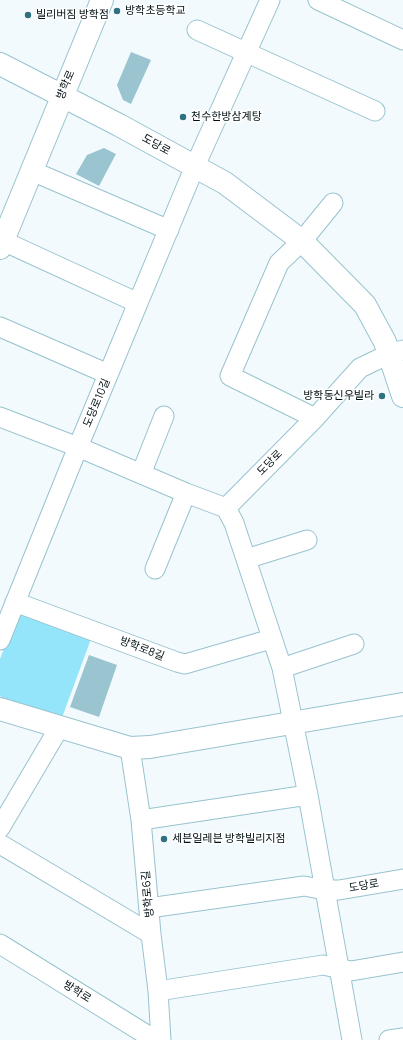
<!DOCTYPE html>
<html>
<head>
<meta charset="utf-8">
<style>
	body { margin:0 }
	canvas { display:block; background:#f2fafd }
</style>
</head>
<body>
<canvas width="403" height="1040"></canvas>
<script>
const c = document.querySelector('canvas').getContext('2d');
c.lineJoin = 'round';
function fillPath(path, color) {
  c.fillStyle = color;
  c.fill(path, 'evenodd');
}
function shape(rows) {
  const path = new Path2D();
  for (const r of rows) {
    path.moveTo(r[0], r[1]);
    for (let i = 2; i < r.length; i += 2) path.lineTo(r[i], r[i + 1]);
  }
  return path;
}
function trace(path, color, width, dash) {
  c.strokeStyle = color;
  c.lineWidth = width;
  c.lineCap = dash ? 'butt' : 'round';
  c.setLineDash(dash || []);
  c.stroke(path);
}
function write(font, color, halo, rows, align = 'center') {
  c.font = font + ' Manrope,"Noto Sans KR",sans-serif';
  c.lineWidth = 3;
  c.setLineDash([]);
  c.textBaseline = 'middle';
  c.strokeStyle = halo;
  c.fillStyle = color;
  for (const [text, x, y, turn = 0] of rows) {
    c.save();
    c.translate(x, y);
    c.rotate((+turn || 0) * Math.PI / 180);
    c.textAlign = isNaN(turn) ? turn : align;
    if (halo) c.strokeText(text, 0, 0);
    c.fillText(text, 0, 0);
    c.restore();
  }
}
const green = shape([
	[18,613,91,639,60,723,4,704,0,695,0,659]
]);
const building = shape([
	[131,52,151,60,131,104,123,100,117,85],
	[104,148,116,154,99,186,76,174,87,155],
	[89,655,117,665,99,717,70,707]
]);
const street = shape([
	[318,0,403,40],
	[197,30,375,111],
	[32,171,169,230],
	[3,241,138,303],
	[0,327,108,374],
	[0,417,78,447,186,493,226,508,234,523,282,668,308,795,352,1040],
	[315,418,230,376,279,263,302,241,333,203],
	[141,474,164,416],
	[226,508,315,418,360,368,389,354,403,350],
	[246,559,307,540],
	[155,569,186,493],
	[15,602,177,662,185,664,271,639],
	[0,640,78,447,195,166,270,0],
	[282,668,354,644],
	[130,748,141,820,151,934,158,991,161,1040],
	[141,820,308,795],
	[0,828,59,728],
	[0,844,151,934],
	[149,908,304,886,325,890,339,890,403,879],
	[0,944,155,1040],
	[158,991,323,965,351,971,403,962],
	[389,1040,403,1038]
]);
const secondary = shape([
	[0,64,119,125,225,183,302,241,365,305,385,342,403,396],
	[0,248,102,0],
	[0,709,130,748,150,747,403,704]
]);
const markers = [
	[117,11,4,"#2e7282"],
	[28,15,4,"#2e7282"],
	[183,117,4,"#2e7282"],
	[382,396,4,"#2e7282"],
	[164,839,4,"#2e7282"]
];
const poiNames = [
	["방학초등학교",125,11],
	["빌리버짐 방학점",36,15],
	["천수한방삼계탕",191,117],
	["방학동신우빌라",374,396,"right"],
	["세븐일레븐 방학빌리지점",172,839]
];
const streetNames = [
	["방학로",66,85,-67],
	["도당로",156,145,29],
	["도당로10길",97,403,-67],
	["도당로",270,463,-45],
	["방학로8길",142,649,21],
	["도당로",364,886,-10],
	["방학로6길",148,894,-95],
	["방학로",77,992,32]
];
fillPath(green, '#95e5fa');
fillPath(building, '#99c4d0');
trace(street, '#98c3cf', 21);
trace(secondary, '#98c3cf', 24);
trace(street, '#fff', 19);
trace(secondary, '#fff', 22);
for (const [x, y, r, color] of markers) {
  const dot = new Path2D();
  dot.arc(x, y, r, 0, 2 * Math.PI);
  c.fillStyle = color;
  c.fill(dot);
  trace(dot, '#fff', 1.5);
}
write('11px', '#010f13', '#fff', poiNames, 'left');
write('11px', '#010f13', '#fff', streetNames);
</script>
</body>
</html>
